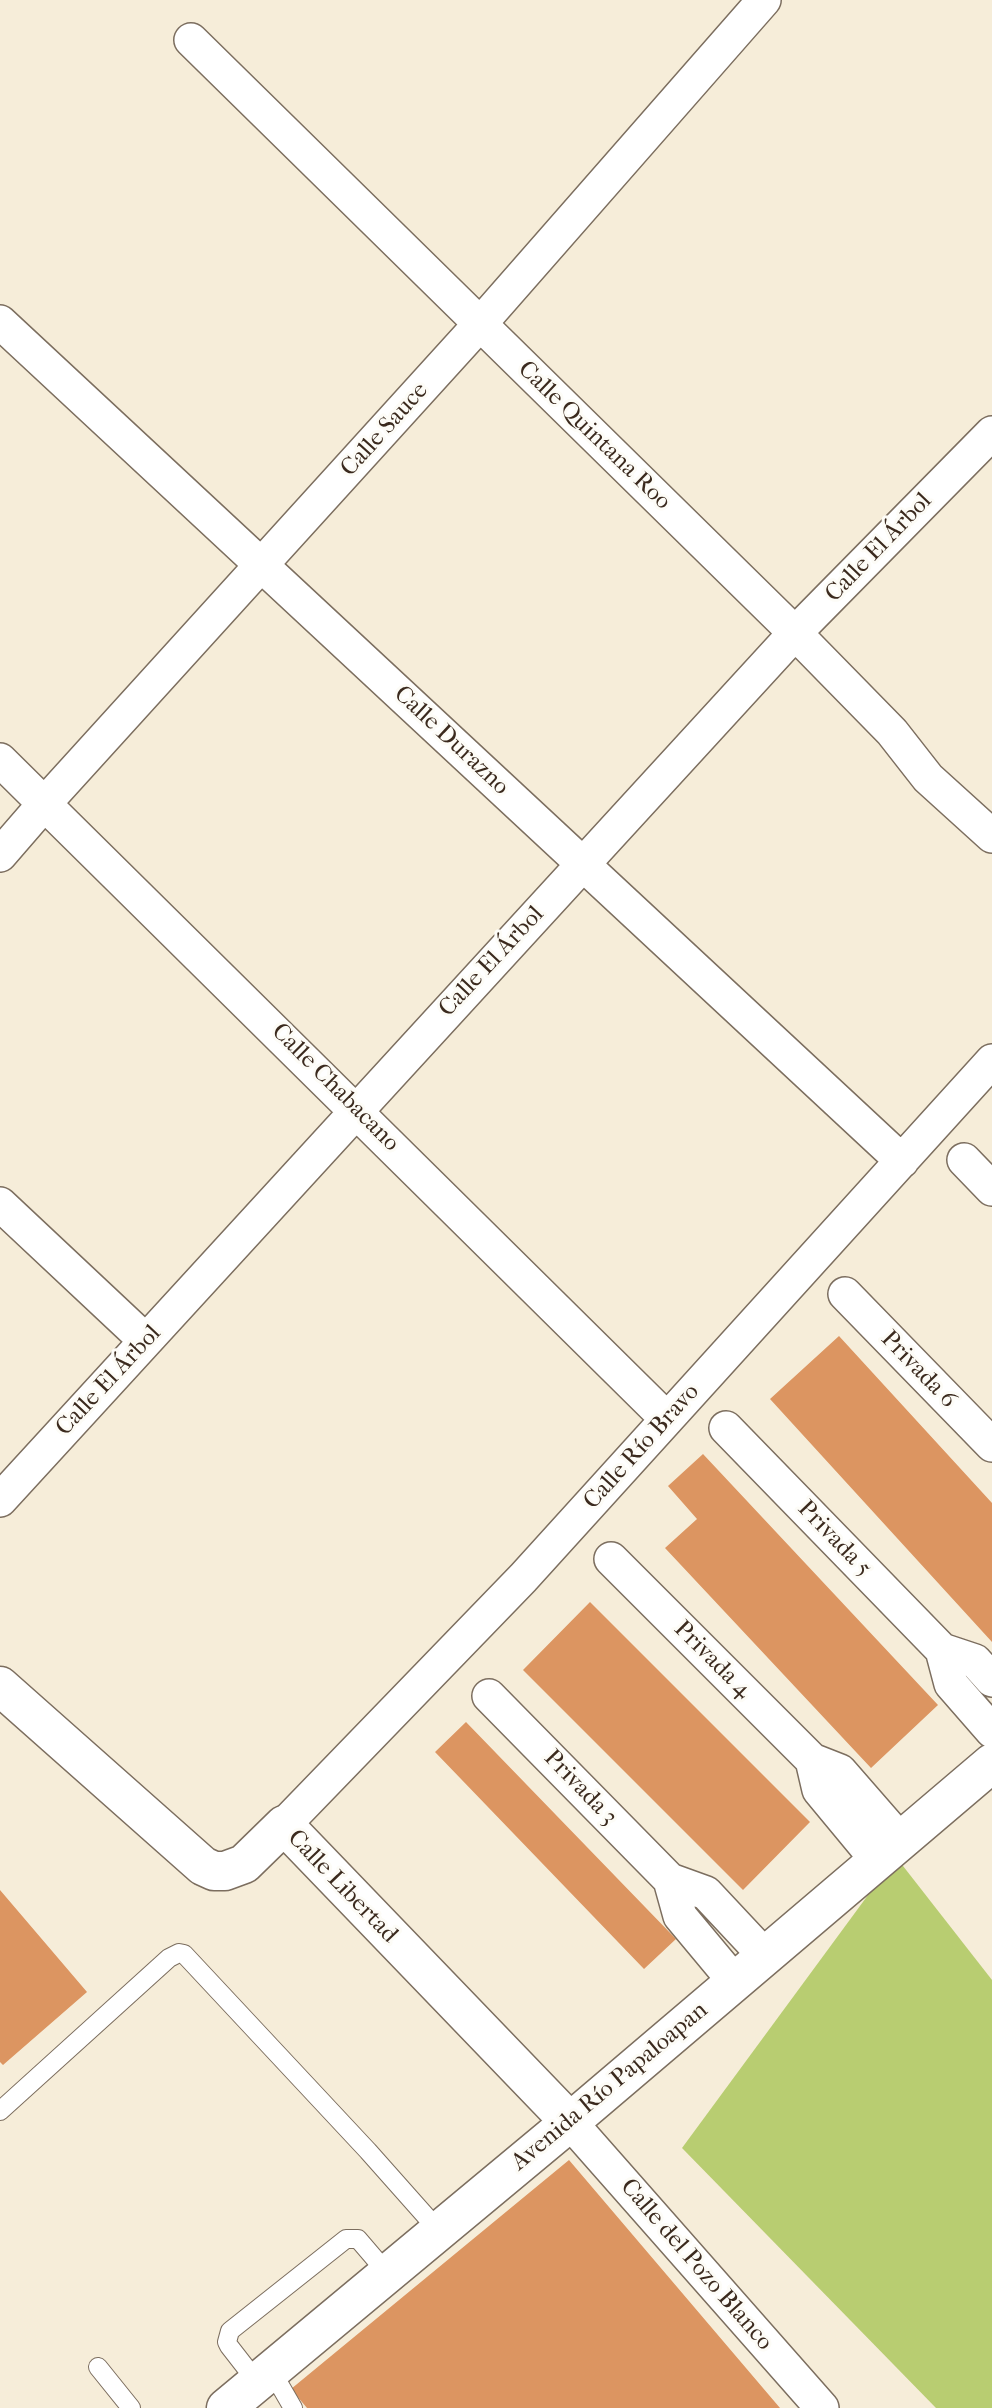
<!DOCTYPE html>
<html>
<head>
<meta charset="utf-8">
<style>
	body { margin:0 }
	canvas { display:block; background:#f6edd9 }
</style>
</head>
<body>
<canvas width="992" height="2408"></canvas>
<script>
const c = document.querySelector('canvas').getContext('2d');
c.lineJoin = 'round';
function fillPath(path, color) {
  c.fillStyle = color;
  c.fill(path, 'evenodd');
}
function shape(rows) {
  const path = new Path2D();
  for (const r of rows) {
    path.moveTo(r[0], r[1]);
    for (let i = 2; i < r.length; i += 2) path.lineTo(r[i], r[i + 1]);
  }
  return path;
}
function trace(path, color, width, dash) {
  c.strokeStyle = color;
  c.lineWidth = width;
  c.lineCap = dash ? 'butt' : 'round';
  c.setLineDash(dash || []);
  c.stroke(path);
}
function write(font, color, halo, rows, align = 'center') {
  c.font = font + ' "IM FELL French Canon",serif';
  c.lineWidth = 6;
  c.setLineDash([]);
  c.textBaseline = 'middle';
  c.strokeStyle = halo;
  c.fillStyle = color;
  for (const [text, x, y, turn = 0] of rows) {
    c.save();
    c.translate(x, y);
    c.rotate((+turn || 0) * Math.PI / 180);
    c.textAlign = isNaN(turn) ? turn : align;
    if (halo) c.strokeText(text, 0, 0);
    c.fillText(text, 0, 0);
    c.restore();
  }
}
const green = shape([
	[896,1857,992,1980,992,2408,936,2408,682,2148]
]);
const building = shape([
	[839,1336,992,1503,992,1642,770,1399],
	[703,1454,938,1705,871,1768,665,1548,697,1519,668,1486],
	[590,1602,810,1822,743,1890,523,1670],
	[466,1722,676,1939,644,1969,435,1752],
	[0,1890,87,1992,3,2065,0,2062],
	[569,2160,780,2408,307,2408,291,2389]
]);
const lane = shape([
	[0,2111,169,1958,179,1953,184,1954,368,2151,439,2231],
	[98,2367,131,2408],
	[271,2370,293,2408],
	[257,2382,229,2346,227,2342,230,2331,346,2239,358,2239,388,2274]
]);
const street = shape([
	[191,40,795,633,892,732,928,778,992,836],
	[0,322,902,1161],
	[0,760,667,1419],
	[0,855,45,803,480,324,764,0],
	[964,1160,992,1189],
	[0,1204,146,1341],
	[845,1294,992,1445],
	[726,1428,942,1650,951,1684,992,1731],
	[0,1500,795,633,992,433],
	[611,1559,812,1760,840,1771,901,1841],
	[942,1650,975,1661,992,1680],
	[489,1696,670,1880,706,1893,765,1956],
	[812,1760,819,1790,877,1860],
	[284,1825,523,1578,992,1061],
	[670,1880,680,1916,735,1982],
	[570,2122,822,2408]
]);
const secondary = shape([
	[0,1686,203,1866,214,1871,225,1871,244,1864,284,1825,570,2122],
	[226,2408,570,2122,992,1763]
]);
const streetNames = [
	["Calle Sauce",385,430,-48],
	["Calle Quintana Roo",594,436,44],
	["Calle El Árbol",879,548,-46],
	["Calle Durazno",451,741,43],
	["Calle El Árbol",492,962,-47],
	["Calle Chabacano",335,1088,45],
	["Privada 6",918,1370,46],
	["Calle El Árbol",109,1381,-47],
	["Calle Río Bravo",642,1447,-48],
	["Privada 5",834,1539,46],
	["Privada 4",712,1660,45],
	["Privada 3",580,1788,46],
	["Calle Libertad",342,1887,46],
	["Avenida Río Papaloapan",610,2087,-40],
	["Calle del Pozo Blanco",696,2265,49]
];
fillPath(green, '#b8cd71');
fillPath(building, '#dc9561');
trace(lane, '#7c6e5f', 20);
trace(street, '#7c6e5f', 36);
trace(secondary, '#7c6e5f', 41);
trace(lane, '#fff', 18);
trace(street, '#fff', 33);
trace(secondary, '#fff', 38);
write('24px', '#3b2a1e', '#fdfcf7', streetNames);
</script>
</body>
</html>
